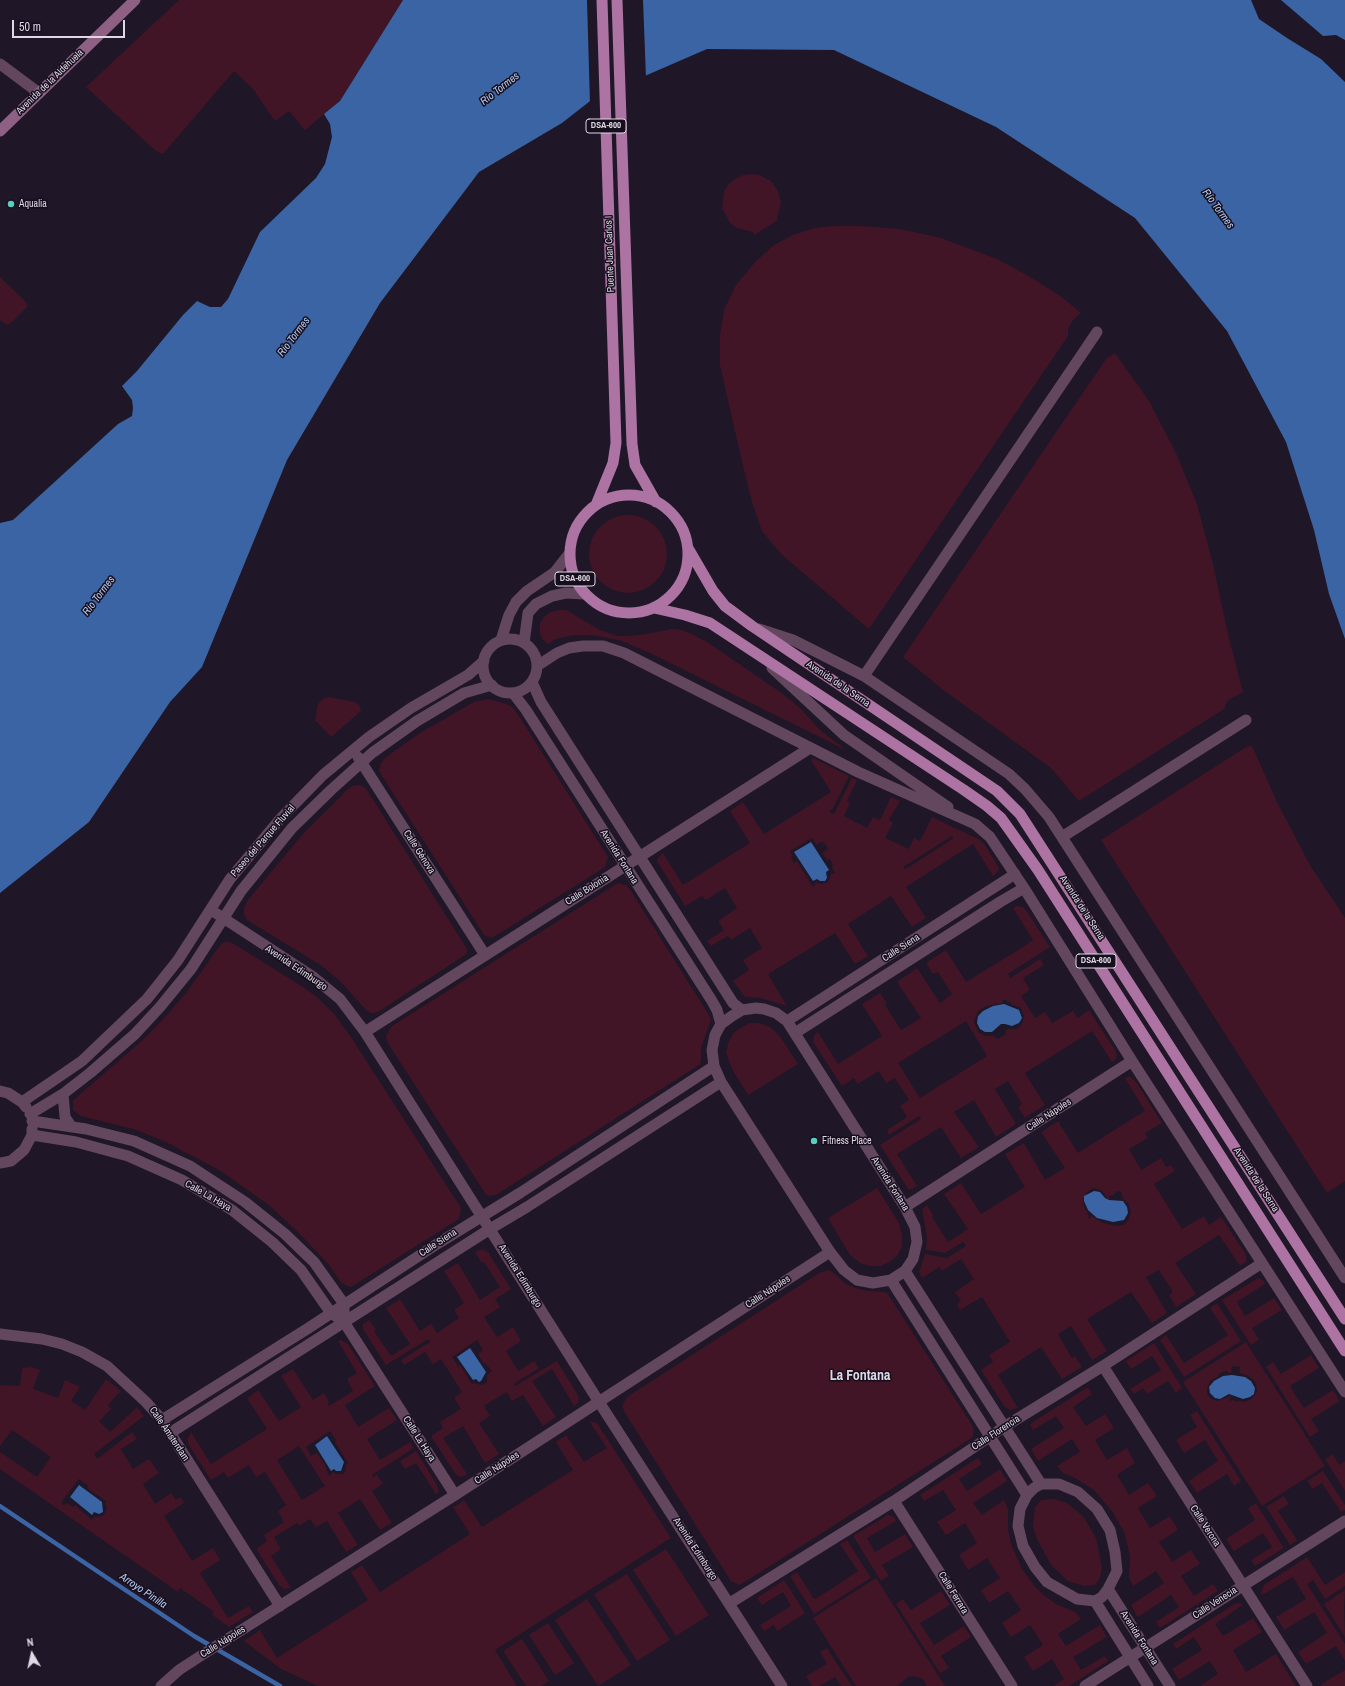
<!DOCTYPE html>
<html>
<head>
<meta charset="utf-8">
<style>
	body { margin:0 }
	#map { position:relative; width:1345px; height:1686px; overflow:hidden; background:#1f1627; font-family:"Archivo Narrow",sans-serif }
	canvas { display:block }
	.north { position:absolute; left:12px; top:1634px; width:40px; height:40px; -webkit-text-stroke:3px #160d1d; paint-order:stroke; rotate:351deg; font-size:11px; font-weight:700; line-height:16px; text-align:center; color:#ded9e4 }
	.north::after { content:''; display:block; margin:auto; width:14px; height:18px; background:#ded9e4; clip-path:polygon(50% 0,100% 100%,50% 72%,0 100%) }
	.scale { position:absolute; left:12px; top:20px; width:113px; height:18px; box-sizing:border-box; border:2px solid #ded9e4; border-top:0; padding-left:5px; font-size:12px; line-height:14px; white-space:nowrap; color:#ded9e4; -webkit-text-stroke:3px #160d1d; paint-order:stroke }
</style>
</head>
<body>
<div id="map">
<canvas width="1345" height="1686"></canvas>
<div class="north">N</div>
<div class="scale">50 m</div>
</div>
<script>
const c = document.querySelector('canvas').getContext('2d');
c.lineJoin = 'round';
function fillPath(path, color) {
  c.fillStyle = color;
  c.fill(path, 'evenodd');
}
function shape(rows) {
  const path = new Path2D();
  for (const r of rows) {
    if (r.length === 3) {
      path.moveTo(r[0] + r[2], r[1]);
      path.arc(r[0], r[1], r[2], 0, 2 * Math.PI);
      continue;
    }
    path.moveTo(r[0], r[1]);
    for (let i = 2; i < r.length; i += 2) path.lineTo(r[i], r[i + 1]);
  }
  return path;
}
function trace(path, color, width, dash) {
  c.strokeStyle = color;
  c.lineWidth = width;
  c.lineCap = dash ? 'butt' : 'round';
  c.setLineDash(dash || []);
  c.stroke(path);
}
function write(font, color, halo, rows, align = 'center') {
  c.font = font + ' "Archivo Narrow",sans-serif';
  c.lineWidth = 3;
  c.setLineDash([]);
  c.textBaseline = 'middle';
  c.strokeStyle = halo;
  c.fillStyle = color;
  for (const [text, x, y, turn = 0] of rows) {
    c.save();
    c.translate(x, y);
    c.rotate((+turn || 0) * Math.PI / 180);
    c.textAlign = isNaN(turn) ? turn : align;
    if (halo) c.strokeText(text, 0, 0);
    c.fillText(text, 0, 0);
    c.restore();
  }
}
const green = shape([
	[179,0,403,0,340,101,305,130,289,111,275,121,253,89,234,71,163,154,156,151,86,87],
	[751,174,759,175,771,181,778,191,781,202,777,218,778,220,754,235,753,232,737,228,730,223,722,208,724,191,729,184,735,179,743,175],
	[834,226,861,226,900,229,941,238,997,259,1027,275,1062,297,1081,313,1072,321,1068,329,1068,336,869,629,781,554,762,531,752,502,742,462,720,365,720,335,724,310,736,285,755,262,774,245,793,235,815,228],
	[0,277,25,301,28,306,11,323,7,325,0,320],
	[1115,353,1149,401,1176,453,1197,504,1213,564,1228,634,1243,692,1228,700,1224,709,1079,801,1051,768,942,689,903,657,1106,359],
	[628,554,39],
	[559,610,566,610,600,630,617,636,629,636,647,634,671,629,682,630,692,634,707,642,783,694,800,708,820,730,846,750,650,653,619,640,591,635,575,635,555,639,549,644,542,639,540,633,540,624,543,618,550,612],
	[329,697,355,702,359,705,361,711,331,737,315,720,318,704,323,699],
	[489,699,506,704,512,707,517,713,608,857,605,867,602,869,492,938,484,935,379,771,381,763,385,758,420,733,474,702],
	[1252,746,1277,802,1311,867,1345,918,1345,1181,1327,1193,1101,840,1246,747],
	[813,758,849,776,833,808,829,812,834,814,852,778,857,780,847,801,850,803,844,816,867,828,873,817,880,820,891,797,900,801,889,820,893,823,885,838,909,849,914,838,920,841,932,817,980,840,985,845,999,868,998,871,993,876,973,844,906,887,926,918,912,927,891,896,848,924,868,956,855,964,835,933,768,974,787,1006,761,998,745,997,733,981,749,970,743,960,762,948,750,928,731,940,728,936,711,946,707,941,724,930,718,921,737,908,725,888,706,900,702,896,685,906,657,861,658,858,663,853,683,885,750,843,730,811,743,802,764,834,831,792,811,760],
	[952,836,954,838,909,867,905,869,903,867],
	[812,838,817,845,820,842,824,843,827,846,828,849,822,853,827,860,830,859,833,865,832,867,835,873,833,874,832,872,828,882,821,884,816,882,813,887,797,861,794,863,791,857,793,856,790,851],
	[359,785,364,787,367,790,467,949,467,953,462,957,378,1012,375,1013,371,1013,366,1010,341,982,322,966,247,920,244,914,244,908,248,900,302,835,348,789,352,786],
	[618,883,626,885,629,888,709,1015,711,1020,701,1048,701,1062,699,1065,496,1195,488,1196,485,1193,387,1042,386,1035,392,1026],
	[1017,906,1023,907,1026,910,1050,947,1008,974,1010,978,1040,959,1044,965,1023,978,1030,990,1021,996,1035,1018,1045,1012,1052,1023,1073,1011,1078,1018,1089,1010,1115,1050,1117,1055,1116,1059,1112,1062,1092,1031,1025,1073,1045,1105,1025,1118,1018,1107,1022,1104,1008,1081,995,1089,1016,1124,996,1137,974,1100,954,1112,979,1147,961,1158,941,1127,897,1154,917,1186,912,1189,908,1189,880,1145,921,1119,919,1116,889,1135,887,1130,907,1117,900,1106,909,1100,895,1078,886,1083,879,1071,858,1084,854,1078,842,1086,813,1042,814,1036,818,1032,838,1064,882,1036,862,1004,880,993,887,1004,885,1005,901,1030,921,1018,897,982,917,968,940,1003,952,994,938,972,933,974,926,963,946,950,966,982,1023,947,1033,940,1013,908],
	[1003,1000,1007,1000,1007,1002,1011,1002,1011,1004,1021,1008,1024,1016,1022,1024,1017,1029,1008,1029,1005,1032,1006,1034,998,1039,993,1036,986,1036,978,1032,974,1022,978,1011,986,1006,1002,1003],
	[966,1021,987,1056,920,1098,898,1063],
	[224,942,229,942,234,944,303,987,318,998,334,1014,351,1037,461,1208,459,1219,351,1287,347,1286,341,1282,329,1265,298,1232,270,1206,221,1171,166,1142,137,1130,81,1116,73,1110,73,1101,77,1097,144,1039,167,1015,186,993,221,944],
	[749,1023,759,1023,770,1027,779,1035,798,1064,748,1095,732,1069,726,1053,728,1044,733,1033],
	[1129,1076,1136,1082,1162,1123,1145,1133,1148,1138,1129,1149,1141,1170,1161,1158,1166,1167,1171,1165,1175,1171,1154,1184,1182,1229,1204,1216,1209,1225,1221,1217,1245,1253,1246,1257,1246,1262,1240,1266,1219,1235,1175,1263,1196,1294,1176,1307,1169,1295,1173,1292,1159,1270,1146,1277,1167,1313,1152,1323,1131,1292,1121,1298,1087,1319,1107,1351,1092,1360,1071,1326,1058,1334,1072,1358,1075,1356,1082,1367,1062,1379,1041,1347,998,1375,1018,1408,1010,1410,1004,1406,981,1370,993,1362,989,1355,1010,1342,982,1297,960,1310,957,1304,961,1301,955,1292,974,1279,961,1259,942,1271,939,1267,922,1278,919,1272,925,1254,947,1258,966,1246,963,1242,945,1253,926,1250,927,1237,922,1209,927,1205,933,1215,932,1217,948,1242,968,1229,944,1194,961,1183,981,1214,1025,1187,1005,1154,1024,1143,1045,1180,1065,1168,1041,1132,1058,1121,1078,1153,1135,1117,1145,1111,1125,1078],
	[1093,1188,1101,1190,1108,1199,1110,1199,1109,1195,1114,1196,1114,1194,1116,1193,1116,1191,1121,1192,1123,1199,1128,1203,1131,1211,1128,1221,1123,1225,1117,1226,1103,1223,1092,1216,1089,1219,1088,1217,1089,1216,1084,1207,1083,1198,1087,1192],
	[877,1188,899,1223,902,1235,902,1247,897,1256,889,1262,881,1266,869,1266,860,1263,850,1255,828,1218],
	[482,1249,488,1252,511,1289,495,1299,500,1307,484,1317,497,1337,513,1327,521,1341,506,1351,518,1371,534,1361,539,1368,514,1384,515,1386,557,1361,578,1395,579,1402,574,1406,552,1369,532,1381,556,1417,543,1426,523,1395,512,1401,507,1392,495,1399,484,1406,490,1416,479,1423,499,1454,485,1463,463,1426,443,1438,467,1474,461,1477,456,1475,431,1436,443,1428,440,1422,461,1409,454,1398,462,1392,441,1359,433,1364,425,1352,404,1365,401,1360,430,1342,428,1339,386,1365,363,1329,363,1324,369,1320,376,1330,374,1331,391,1356,410,1344,386,1308,400,1299,420,1331,431,1324,437,1333,459,1318,454,1310,464,1303,444,1271,458,1263,480,1300,500,1287,484,1262,482,1263,475,1252],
	[477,1340,483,1350,478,1354,483,1363,485,1363,492,1371,487,1375,487,1382,485,1384,480,1385,475,1383,472,1384,460,1365,458,1366,452,1357],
	[828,1270,831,1271,846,1284,855,1288,867,1291,885,1292,888,1294,972,1425,974,1430,973,1436,970,1439,748,1580,739,1585,731,1581,625,1413,622,1406,627,1397,819,1273],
	[1258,1278,1263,1280,1265,1284,1237,1302,1245,1316,1274,1298,1282,1310,1252,1328,1259,1340,1251,1345,1222,1300],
	[1217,1303,1241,1341,1184,1377,1160,1340,1166,1335,1184,1363,1228,1335,1210,1308],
	[341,1340,348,1344,375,1386,345,1405,358,1427,389,1408,397,1420,367,1439,380,1460,410,1442,414,1448,372,1475,373,1477,377,1475,383,1484,372,1491,392,1523,380,1530,360,1499,338,1513,358,1545,351,1549,346,1552,327,1521,316,1527,310,1519,299,1526,297,1523,274,1537,281,1549,271,1556,291,1588,284,1589,279,1585,256,1549,267,1541,264,1535,284,1522,278,1511,286,1505,265,1472,256,1477,249,1465,228,1478,224,1472,211,1480,188,1444,188,1438,191,1432,211,1464,267,1429,247,1398,258,1390,279,1421,301,1407,281,1376,293,1369,313,1400,324,1393,329,1402,328,1404,329,1406,353,1391,347,1379,357,1373,338,1341],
	[330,1431,336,1440,335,1442,348,1463,346,1465,346,1469,343,1474,336,1474,333,1472,329,1476,325,1465,317,1453,311,1456,306,1447],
	[299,1446,325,1486,302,1500,277,1460],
	[1246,1342,1325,1466,1262,1506,1183,1382],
	[1233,1366,1240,1367,1239,1373,1249,1376,1255,1381,1257,1390,1254,1396,1250,1400,1244,1402,1237,1401,1236,1402,1232,1399,1231,1401,1229,1400,1232,1396,1230,1396,1217,1401,1211,1399,1207,1394,1207,1389,1210,1381,1219,1376,1219,1374,1225,1371,1228,1371,1228,1373,1232,1372,1231,1368],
	[1154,1343,1182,1388,1176,1393,1168,1381,1147,1394,1143,1388,1134,1394,1130,1389,1161,1370,1152,1356,1131,1369,1126,1361],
	[1311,1355,1319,1368,1290,1386,1296,1396,1304,1408,1333,1390,1340,1401,1311,1419,1319,1431,1310,1437,1266,1367,1273,1362,1281,1374],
	[31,1367,40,1370,33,1389,58,1398,65,1380,80,1387,71,1401,85,1410,106,1379,115,1386,121,1391,108,1405,111,1409,99,1421,110,1432,137,1407,144,1416,94,1454,97,1459,132,1432,137,1439,121,1449,133,1469,149,1459,159,1473,143,1484,155,1504,171,1493,176,1500,181,1497,184,1503,164,1516,192,1561,213,1548,220,1560,200,1573,228,1618,249,1606,253,1612,229,1627,211,1614,214,1612,190,1595,180,1588,178,1592,0,1469,0,1452,37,1477,51,1457,12,1430,0,1446,0,1385,20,1386,22,1368],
	[79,1479,88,1486,87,1488,106,1501,105,1504,107,1509,103,1516,96,1517,95,1516,92,1520,75,1505,73,1507,67,1503,64,1505,62,1504,62,1501],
	[1088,1387,1092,1394,1073,1407,1086,1426,1105,1414,1114,1428,1095,1440,1107,1460,1127,1448,1135,1463,1117,1475,1129,1495,1148,1483,1157,1496,1138,1508,1150,1528,1170,1516,1178,1530,1159,1542,1166,1552,1172,1562,1191,1550,1200,1564,1181,1576,1194,1596,1213,1584,1218,1591,1160,1628,1156,1622,1179,1607,1171,1595,1138,1617,1134,1611,1131,1605,1164,1583,1156,1571,1133,1586,1129,1577,1130,1557,1127,1543,1124,1532,1112,1511,1094,1490,1075,1478,1063,1473,1057,1466,1080,1452,1072,1439,1038,1461,1031,1449,1064,1428,1056,1416,1033,1430,1030,1424],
	[1197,1411,1241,1481,1234,1486,1227,1474,1197,1493,1189,1481,1218,1461,1205,1440,1184,1453,1176,1440,1197,1427,1190,1415],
	[589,1421,597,1423,671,1538,495,1650,517,1686,318,1686,281,1669,244,1641,260,1630,277,1658,368,1600,351,1572,356,1569,362,1565,380,1592,470,1534,453,1507,459,1504,464,1500,482,1527,573,1470,556,1442,566,1435,584,1462,595,1455,607,1448],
	[416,1451,437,1485,439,1492,436,1494,416,1463,405,1469,400,1461],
	[1333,1454,1339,1465,1345,1461,1345,1491,1325,1459],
	[978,1458,982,1464,959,1479,967,1491,1000,1469,1007,1481,973,1503,982,1515,1004,1500,1008,1509,1008,1529,1011,1544,1022,1569,1036,1588,1045,1596,1056,1604,1075,1612,1081,1619,1058,1634,1066,1646,1100,1625,1107,1637,1073,1657,1081,1670,1105,1656,1108,1661,1069,1686,1053,1686,1064,1679,1052,1659,1033,1671,1024,1657,1043,1645,1030,1625,1011,1637,1002,1623,1021,1610,1008,1591,989,1603,981,1590,1000,1578,987,1558,968,1570,959,1555,977,1543,965,1523,946,1535,937,1522,956,1510,943,1490,924,1501,920,1495],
	[1323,1471,1345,1505,1345,1510,1341,1512,1322,1483,1312,1489,1307,1481],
	[1284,1496,1289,1504,1278,1511,1297,1540,1290,1545,1266,1507],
	[1054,1499,1067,1503,1077,1511,1085,1519,1096,1538,1102,1567,1100,1578,1095,1585,1084,1586,1068,1581,1051,1565,1037,1539,1033,1527,1035,1507,1041,1500],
	[1256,1503,1284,1548,1255,1566,1251,1560,1272,1547,1263,1533,1234,1551,1226,1539,1255,1520,1248,1508],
	[888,1515,894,1517,896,1521,867,1538,875,1552,905,1534,913,1547,882,1565,889,1576,881,1581,853,1536],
	[847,1540,871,1578,814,1614,790,1576,797,1572,814,1599,825,1593,858,1571,840,1544],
	[666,1549,709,1615,676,1636,633,1570],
	[1307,1557,1325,1585,1345,1572,1345,1586,1325,1599,1313,1580,1307,1584,1345,1644,1345,1661,1336,1646,1306,1664,1298,1652,1327,1633,1314,1612,1284,1630,1276,1617,1306,1599,1293,1577,1262,1595,1261,1593,1264,1585],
	[627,1574,670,1640,637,1661,594,1594],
	[876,1578,945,1686,927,1686,923,1679,913,1676,908,1677,897,1686,856,1686,813,1618],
	[784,1580,805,1613,777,1631,774,1625,764,1631,760,1625,791,1606,783,1592,762,1605,757,1598],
	[1345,1590,1344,1608,1345,1637,1324,1604],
	[941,1591,950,1605,920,1623,934,1645,964,1626,971,1637,941,1656,949,1668,940,1673,896,1604,903,1599,911,1610],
	[587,1599,631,1665,598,1686,555,1620],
	[1236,1603,1244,1604,1215,1624,1223,1636,1253,1618,1262,1632,1233,1650,1246,1672,1276,1654,1296,1686,1202,1686,1201,1685,1218,1674,1210,1661,1179,1680,1172,1669,1202,1650,1194,1637,1176,1649,1173,1644],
	[548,1623,574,1663,555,1675,529,1635],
	[522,1639,549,1681,541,1686,526,1686,503,1651],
	[827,1648,838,1665,852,1686,841,1686,835,1677,820,1686,812,1686,806,1676,827,1664,820,1652],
	[1345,1670,1345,1686,1320,1686,1328,1680]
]);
const water = shape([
	[403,0,1251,0,1259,19,1287,38,1321,59,1345,82,1345,639,1329,594,1314,530,1286,442,1227,331,1135,218,996,127,834,50,707,49,594,98,562,123,479,172,380,303,287,460,202,667,170,702,89,822,0,893,0,523,13,520,118,424,132,416,133,408,132,400,122,386,137,371,183,315,197,301,210,307,221,307,228,299,260,232,316,178,325,164,332,137,330,124,324,114,340,101],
	[1281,0,1345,0,1345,40,1336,35,1323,36],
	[811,842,829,870,826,872,827,878,825,881,820,881,817,879,813,881,794,852],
	[1004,1004,1019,1010,1022,1018,1019,1023,1012,1026,1005,1024,1001,1024,992,1032,985,1032,980,1029,977,1023,978,1016,983,1011,993,1006],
	[1094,1191,1100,1192,1105,1198,1109,1200,1123,1201,1127,1207,1128,1213,1124,1220,1113,1222,1097,1218,1088,1210,1084,1201,1084,1196],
	[470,1348,486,1372,481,1381,479,1382,476,1379,473,1380,457,1357],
	[1232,1375,1245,1377,1251,1381,1255,1388,1254,1394,1250,1397,1243,1399,1229,1394,1220,1399,1215,1398,1210,1393,1209,1387,1214,1381,1223,1376],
	[327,1436,344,1462,341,1471,336,1471,334,1469,331,1471,315,1445],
	[79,1485,102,1502,103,1512,99,1514,94,1512,92,1515,70,1497]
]);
const pier = shape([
	[587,0,643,0,646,78,595,99,590,104]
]);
const stream = shape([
	[0,1506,194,1636,280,1686]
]);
const minor = shape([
	[0,64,39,93],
	[759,629,793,640,864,676,1009,774,1025,789,1049,817,1345,1278],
	[510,666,27],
	[501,640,509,615,516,602,527,591,555,572,569,554],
	[524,643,528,613,536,604,552,596,566,593,585,594],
	[537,666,557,653,569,648,583,646,603,646,624,653,858,772,975,824,990,837,1024,888,1132,1061,1345,1392],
	[772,668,844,735,948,807],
	[864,676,1097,332],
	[532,682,541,702,726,992,733,1003,742,1010],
	[513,693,526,710,712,1001,717,1010,721,1024],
	[358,757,485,955],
	[1062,837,1246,720],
	[211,910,312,976,340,999,365,1032,599,1402,782,1686],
	[756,1008,764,1009,776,1013,787,1021,905,1207,915,1227,917,1242,913,1259,905,1271,891,1280,873,1283,857,1280,844,1270,830,1252,721,1082,714,1066,712,1050,715,1035,721,1024,732,1016,742,1010,756,1008],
	[787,1021,1015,874],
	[365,1032,810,748],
	[795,1033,1000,902,1024,888],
	[0,1091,8,1093,22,1102,26,1107],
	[63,1094,65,1117,71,1126],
	[22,1102,82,1061,147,999,178,960,230,879,281,818,323,775,369,737,411,708,468,675,484,661],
	[30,1114,63,1094,90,1073,135,1034,160,1007,191,969,241,891,292,828,331,790,372,753,417,721,464,693,492,685],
	[32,1135,76,1142,128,1156,182,1180,232,1210,272,1242,301,1270,331,1313,344,1322,344,1304,314,1262,285,1234,245,1202,190,1166,134,1141,86,1129,32,1121],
	[0,1163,11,1161,24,1150,32,1135,32,1129],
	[905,1207,1132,1061],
	[905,1271,1041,1484],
	[891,1280,1027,1495],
	[344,1322,455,1495],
	[0,1334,42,1339,62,1344,82,1352,107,1366,146,1402,162,1420,280,1606],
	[1103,1366,1307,1686],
	[162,1420,307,1329,437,1244,520,1193,714,1066],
	[170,1433,490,1229,527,1207,721,1082],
	[1041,1484,1059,1484,1078,1492,1097,1509,1110,1530,1115,1552,1117,1571,1108,1589,1102,1597,1095,1601,1077,1599,1047,1582,1035,1567,1023,1546,1018,1526,1020,1509,1027,1495,1034,1488,1041,1484],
	[894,1501,1012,1686],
	[1108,1589,1170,1686],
	[1095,1601,1148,1686],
	[730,1603,894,1501,1004,1427,1103,1366,1262,1263],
	[161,1686,179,1670,202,1655,455,1495,830,1252],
	[1085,1686,1345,1521]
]);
const secondary = shape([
	[0,131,135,0]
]);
const primary = shape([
	[617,0,632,444,635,465,656,502],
	[629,554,59],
	[596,505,613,463,616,443,602,0],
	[688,548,713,591,725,606,752,626,997,791,1020,814,1345,1319],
	[654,608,685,615,710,623,964,790,987,806,1001,818,1038,870,1345,1351]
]);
const markers = [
	[11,204,4,"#58cec0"],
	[814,1141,4,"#58cec0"]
];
const shields = [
	[606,126,40],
	[575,579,40],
	[1096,961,40]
];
const shieldNames = [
	["DSA-600",606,126],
	["DSA-600",575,579],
	["DSA-600",1096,961]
];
const streetNames = [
	["Avenida de la Aldehuela",50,82,-44],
	["Puente Juan Carlos I",610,254,-92],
	["Avenida de la Serna",838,684,34],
	["Paseo del Parque Fluvial",263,841,-49],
	["Calle Génova",419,852,57],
	["Avenida Fontana",619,857,58],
	["Calle Bolonia",587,890,-32],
	["Avenida de la Serna",1082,908,57],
	["Calle Siena",901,948,-33],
	["Avenida Edimburgo",296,968,34],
	["Calle Nápoles",1049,1115,-33],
	["Avenida de la Serna",1256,1180,57],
	["Avenida Fontana",890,1184,58],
	["Calle La Haya",208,1196,30],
	["Calle Siena",438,1243,-33],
	["Avenida Edimburgo",520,1276,58],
	["Calle Nápoles",768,1292,-33],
	["Calle Florencia",996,1433,-33],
	["Calle Ámsterdam",169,1434,56],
	["Calle La Haya",419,1439,57],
	["Calle Nápoles",497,1468,-33],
	["Calle Verona",1205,1526,57],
	["Avenida Edimburgo",695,1549,57],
	["Calle Ferrara",953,1593,58],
	["Calle Venecia",1215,1603,-33],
	["Avenida Fontana",1139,1638,58],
	["Calle Nápoles",223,1642,-32]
];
const poiNames = [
	["Aqualia",19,204],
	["Fitness Place",822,1141]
];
const waterNames = [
	["Río Tormes",500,89,-38],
	["Río Tormes",1218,209,54],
	["Río Tormes",294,337,-53],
	["Río Tormes",99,596,-53],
	["Arroyo Pinilla",143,1591,34]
];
const districtNames = [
	["La Fontana",860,1376]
];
fillPath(green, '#411526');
fillPath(water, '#3b64a4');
fillPath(pier, '#1f1627');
trace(stream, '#3b64a4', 4.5);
trace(minor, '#63475e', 11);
trace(secondary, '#8d6084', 11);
trace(primary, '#ad73a2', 11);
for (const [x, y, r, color] of markers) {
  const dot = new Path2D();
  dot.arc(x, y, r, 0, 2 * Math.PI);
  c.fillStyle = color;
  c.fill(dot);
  trace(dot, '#160d1d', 1.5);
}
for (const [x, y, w] of shields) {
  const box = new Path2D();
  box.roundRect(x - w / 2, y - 7, w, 14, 3);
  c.fillStyle = '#160d1d';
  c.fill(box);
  trace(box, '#ded9e4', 1);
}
write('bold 9px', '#ded9e4', null, shieldNames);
write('10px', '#ded9e4', '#160d1d', streetNames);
write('10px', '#ded9e4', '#160d1d', poiNames, 'left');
write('italic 11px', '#b4cbf0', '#160d1d', waterNames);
write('bold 14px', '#ded9e4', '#160d1d', districtNames);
</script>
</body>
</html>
